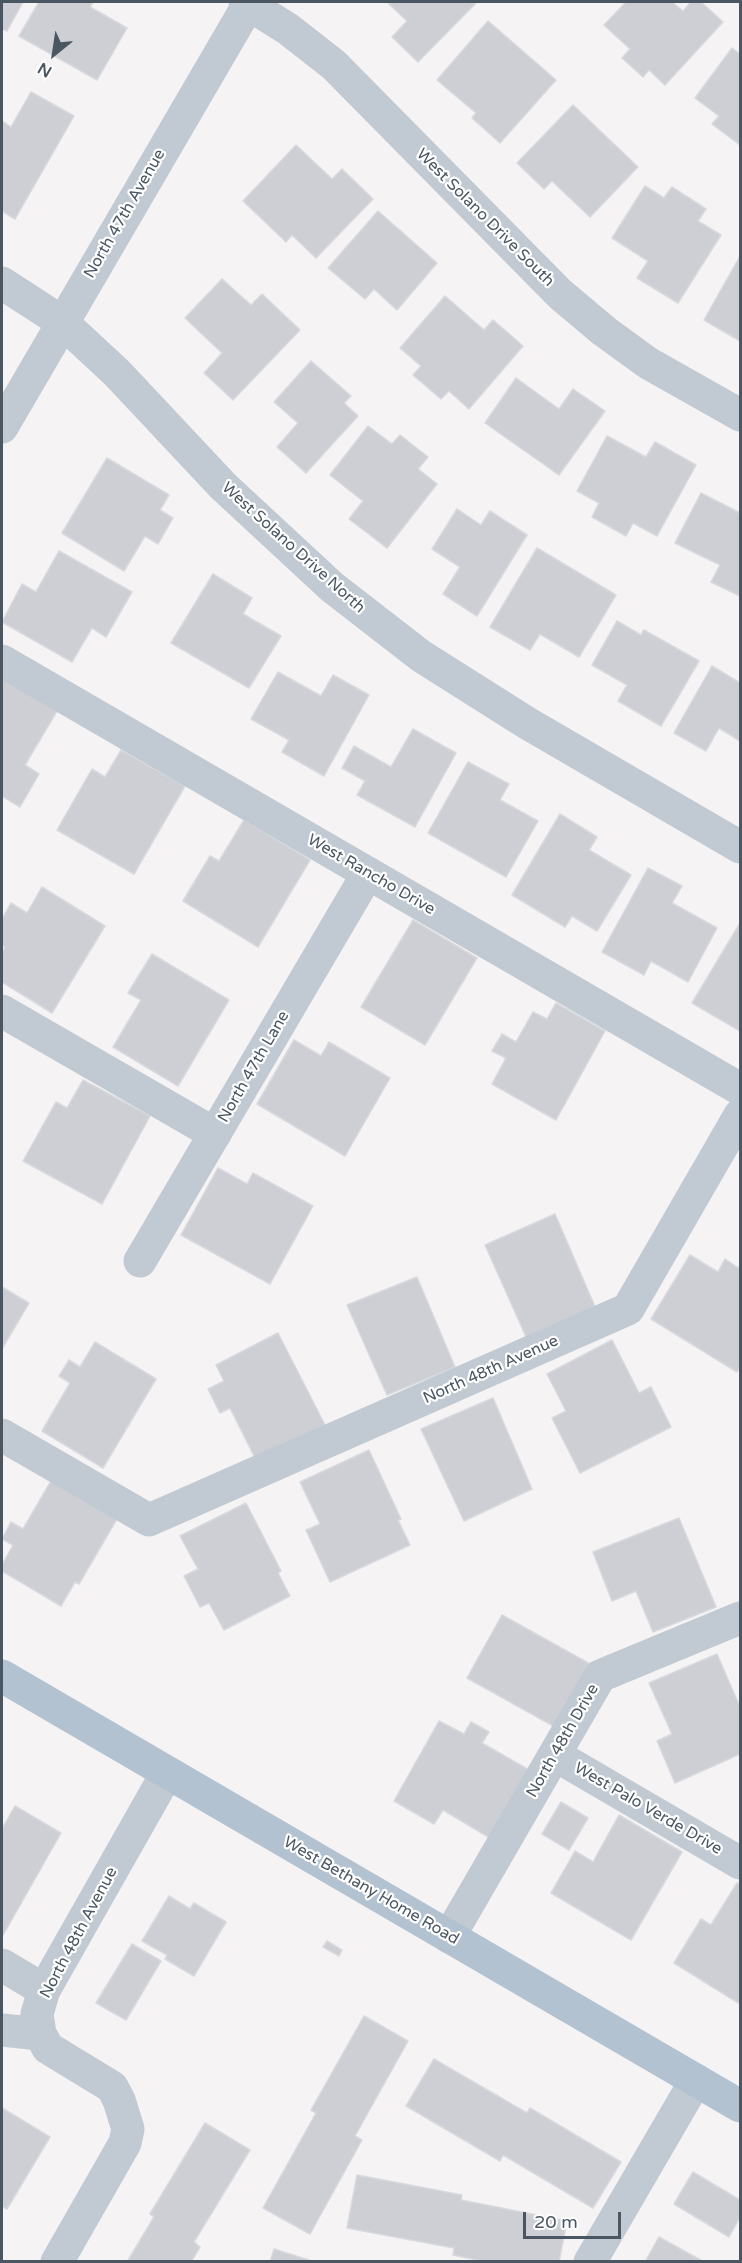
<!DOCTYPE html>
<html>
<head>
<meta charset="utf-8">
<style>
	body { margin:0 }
	#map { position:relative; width:742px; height:2263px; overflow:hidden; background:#f5f3f3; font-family:"Varela Round",sans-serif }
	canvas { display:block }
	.frame { position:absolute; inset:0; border:3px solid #4a5661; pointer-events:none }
	.north { position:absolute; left:24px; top:24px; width:60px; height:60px; -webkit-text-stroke:4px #fff; paint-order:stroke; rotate:210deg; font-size:16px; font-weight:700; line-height:24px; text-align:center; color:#4a5661 }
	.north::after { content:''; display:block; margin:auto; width:21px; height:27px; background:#4a5661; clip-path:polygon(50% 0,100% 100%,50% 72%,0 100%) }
	.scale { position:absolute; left:523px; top:2212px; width:98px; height:27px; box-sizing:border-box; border:3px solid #4a5661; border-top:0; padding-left:8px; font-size:18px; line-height:21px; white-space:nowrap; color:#4a5661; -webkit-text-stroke:4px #fff; paint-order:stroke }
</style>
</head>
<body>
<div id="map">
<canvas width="742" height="2263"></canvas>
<div class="frame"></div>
<div class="north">N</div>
<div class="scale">20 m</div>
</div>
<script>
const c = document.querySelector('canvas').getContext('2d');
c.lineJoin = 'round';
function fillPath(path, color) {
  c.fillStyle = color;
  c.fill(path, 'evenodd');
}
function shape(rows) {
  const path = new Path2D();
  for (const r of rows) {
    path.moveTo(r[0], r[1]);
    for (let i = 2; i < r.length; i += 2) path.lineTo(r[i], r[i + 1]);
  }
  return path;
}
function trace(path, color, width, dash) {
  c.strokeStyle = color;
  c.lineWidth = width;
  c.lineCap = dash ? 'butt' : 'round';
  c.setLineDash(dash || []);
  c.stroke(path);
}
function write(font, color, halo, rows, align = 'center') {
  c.font = font + ' "Varela Round",sans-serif';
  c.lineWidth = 4.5;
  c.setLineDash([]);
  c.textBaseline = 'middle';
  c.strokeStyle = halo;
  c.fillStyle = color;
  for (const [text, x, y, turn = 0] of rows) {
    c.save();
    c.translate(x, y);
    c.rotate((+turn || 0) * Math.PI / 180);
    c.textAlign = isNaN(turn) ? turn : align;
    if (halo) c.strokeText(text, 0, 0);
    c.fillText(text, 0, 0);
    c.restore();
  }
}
const building = shape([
	[2,2,23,2,7,31,2,29,2,2],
	[39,2,93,2,90,7,127,28,97,80,19,36,39,2],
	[387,2,474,2,476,3,418,62,392,37,407,21,387,2],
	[626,2,672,2,683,11,691,2,701,2,723,22,665,85,649,70,643,77,622,58,630,49,604,25,626,2],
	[488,21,556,80,500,143,472,118,476,113,437,80,488,21],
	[732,48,740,54,740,145,712,124,719,116,695,98,732,48],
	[31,92,74,116,15,219,2,211,2,121,11,127,31,92],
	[573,105,638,167,590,217,552,181,544,189,517,163,573,105],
	[296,145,332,179,342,169,373,199,316,258,292,235,286,242,243,201,296,145],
	[645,186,664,198,672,187,706,209,698,221,721,235,678,303,637,278,648,261,612,238,645,186],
	[378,211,437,263,397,310,374,289,365,299,328,268,378,211],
	[740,256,740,341,704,320,740,256],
	[222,279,251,305,262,294,300,330,233,400,204,373,222,353,185,318,222,279],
	[445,296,484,330,493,320,523,346,469,409,449,391,441,399,413,375,421,366,400,348,445,296],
	[311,361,351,396,344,403,358,416,306,473,277,447,298,423,274,402,311,361],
	[516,378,559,409,573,389,605,411,559,475,485,423,516,378],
	[368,426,392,444,400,435,428,457,418,469,437,484,387,548,349,519,363,501,330,475,368,426],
	[607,436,646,457,655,442,696,465,657,536,633,523,626,536,592,517,599,503,577,491,607,436],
	[107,458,169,495,160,510,173,518,158,544,145,536,124,571,62,533,107,458],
	[701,493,740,513,740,596,711,582,720,565,675,543,701,493],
	[457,509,481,525,490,511,527,535,477,616,443,594,460,567,432,549,457,509],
	[537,548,616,595,579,657,540,634,530,650,490,627,537,548],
	[59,551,132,592,106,637,92,628,72,662,2,622,22,584,36,592,59,551],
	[213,574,252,598,243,614,281,636,249,688,171,643,213,574],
	[617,621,641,635,644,630,699,661,661,726,618,701,627,685,592,665,617,621],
	[712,666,740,683,740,741,719,728,706,751,674,733,712,666],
	[278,672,321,696,333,675,369,695,324,776,282,752,289,740,251,719,278,672],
	[2,678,57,711,25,765,39,774,20,807,2,796,2,678],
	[413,729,456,753,415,827,357,795,365,781,342,768,354,746,391,767,413,729],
	[121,750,185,786,134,874,57,830,92,769,105,777,121,750],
	[468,762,509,784,500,800,538,821,506,877,428,833,468,762],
	[560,814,597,837,589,850,631,875,597,931,572,916,565,927,512,895,560,814],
	[244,820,310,860,258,947,183,901,210,856,219,861,244,820],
	[648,868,682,886,672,903,717,928,688,982,651,961,644,975,602,952,648,868],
	[42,887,105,926,52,1013,2,982,2,953,5,947,2,945,2,919,11,903,27,913,42,887],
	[413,920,477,958,425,1045,361,1007,413,920],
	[740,923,740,1031,692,1003,740,923],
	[152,954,229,1000,178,1086,113,1047,141,1000,128,993,152,954],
	[556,1003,605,1031,556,1120,492,1084,506,1058,492,1051,502,1034,516,1042,533,1012,547,1019,556,1003],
	[294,1040,321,1056,329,1042,390,1078,345,1156,257,1104,294,1040],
	[83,1080,150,1116,102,1204,23,1161,56,1102,67,1108,83,1080],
	[218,1168,247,1184,253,1173,313,1206,270,1284,181,1235,218,1168],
	[555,1214,596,1309,527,1339,485,1245,555,1214],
	[690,1255,718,1272,725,1259,740,1269,740,1366,737,1372,651,1319,690,1255],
	[417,1277,455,1367,387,1395,347,1305,417,1277],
	[2,1287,29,1303,2,1349,2,1287],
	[278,1333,325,1425,256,1460,230,1408,220,1413,208,1389,224,1381,216,1365,278,1333],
	[612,1340,639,1393,651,1387,671,1427,580,1473,552,1418,566,1411,547,1374,612,1340],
	[95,1342,156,1379,103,1468,42,1431,70,1383,59,1376,69,1360,80,1367,95,1342],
	[493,1398,532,1489,464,1521,421,1429,493,1398],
	[369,1450,401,1519,398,1520,410,1545,330,1582,306,1530,320,1524,300,1482,369,1450],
	[51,1481,117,1519,79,1584,75,1582,61,1606,2,1571,2,1565,13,1545,2,1539,11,1522,23,1529,51,1481],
	[246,1503,281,1571,278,1573,290,1596,224,1630,209,1603,200,1607,184,1576,198,1569,180,1536,246,1503],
	[679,1518,716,1607,653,1632,636,1591,612,1601,593,1552,679,1518],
	[502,1615,590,1664,555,1727,467,1678,502,1615],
	[717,1654,740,1707,740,1754,675,1783,657,1741,672,1734,649,1683,717,1654],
	[439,1721,464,1734,471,1722,489,1732,482,1743,529,1770,490,1838,443,1810,434,1824,394,1801,439,1721],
	[561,1802,588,1818,569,1850,542,1834,561,1802],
	[15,1806,61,1833,2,1937,2,1829,15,1806],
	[619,1815,682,1852,631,1940,551,1893,575,1851,593,1862,619,1815],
	[737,1883,740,1884,740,2004,674,1963,701,1919,711,1925,737,1883],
	[169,1896,190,1909,194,1903,226,1922,194,1976,165,1959,167,1955,142,1941,169,1896],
	[327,1941,342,1950,339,1956,323,1947,327,1941],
	[132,1944,161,1961,126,2020,96,2003,132,1944],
	[364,2016,408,2041,355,2136,362,2140,310,2234,263,2208,316,2113,311,2110,364,2016],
	[434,2059,527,2113,530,2108,621,2162,593,2208,503,2155,500,2161,406,2106,434,2059],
	[2,2108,50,2137,7,2209,2,2206,2,2108],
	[205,2123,250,2150,194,2242,200,2247,191,2262,127,2262,154,2217,150,2214,205,2123],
	[693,2172,740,2200,740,2217,729,2237,674,2204,693,2172],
	[357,2175,462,2195,461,2200,567,2221,559,2262,487,2262,453,2255,454,2248,347,2228,357,2175],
	[659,2237,704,2262,645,2262,659,2237],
	[274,2249,315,2262,270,2262,274,2249]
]);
const minor = shape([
	[245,2,288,29,334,65,560,294,604,331,648,363,740,415],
	[2,283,62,322,117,373,223,486,332,587,421,656,527,723,740,847],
	[2,427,250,2],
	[2,661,740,1089],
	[2,1011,215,1134],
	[140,1261,368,873],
	[2,1435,149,1520,628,1309,740,1115],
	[555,1755,740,1863],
	[449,1937,600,1676,740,1618],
	[2,1965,44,1990],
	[2,2030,40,2034],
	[57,2262,125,2143,128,2129,119,2100,112,2087,48,2048,40,2034,37,2014,44,1990,167,1773],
	[590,2262,696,2080]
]);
const major = shape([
	[2,1676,740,2106]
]);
const streetNames = [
	["North 47th Avenue",125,214,-60],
	["West Solano Drive South",485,218,45],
	["West Solano Drive North",293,548,42],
	["West Rancho Drive",371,875,30],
	["North 47th Lane",254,1067,-60],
	["North 48th Avenue",491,1370,-24],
	["North 48th Drive",563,1741,-60],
	["West Palo Verde Drive",648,1809,30],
	["West Bethany Home Road",371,1891,30],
	["North 48th Avenue",79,1933,-62]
];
fillPath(building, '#cdcfd5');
trace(building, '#d7d9de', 1.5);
trace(minor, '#c1cad2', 33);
trace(major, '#b3c2d1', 33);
write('16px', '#4a5661', '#fff', streetNames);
</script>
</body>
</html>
